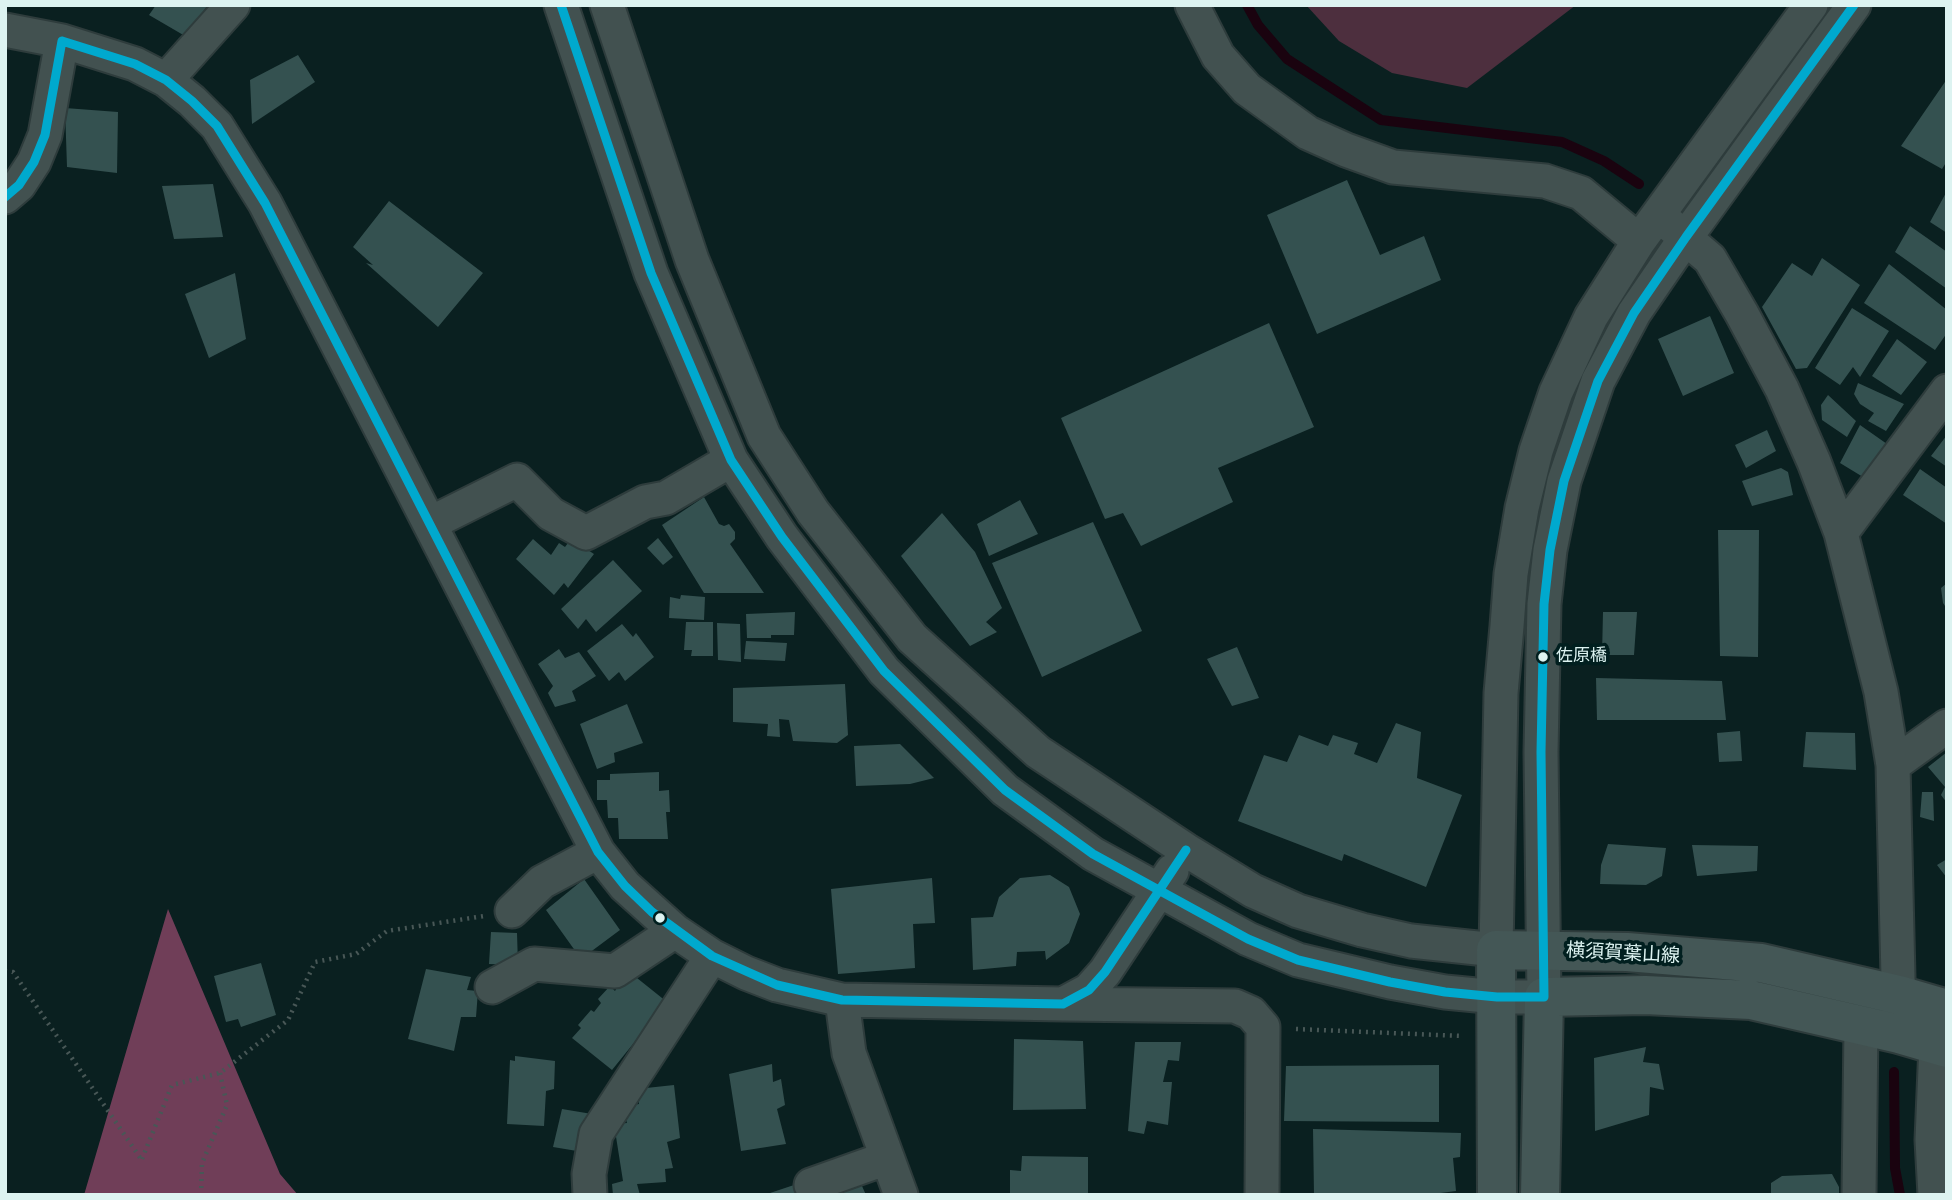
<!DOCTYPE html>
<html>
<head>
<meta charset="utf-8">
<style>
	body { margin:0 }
	#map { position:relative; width:1952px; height:1200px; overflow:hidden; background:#0a2020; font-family:"DM Sans",sans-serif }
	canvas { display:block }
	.frame { position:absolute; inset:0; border:7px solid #ddf3f1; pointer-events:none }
</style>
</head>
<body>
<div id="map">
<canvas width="1952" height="1200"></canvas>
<div class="frame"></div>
</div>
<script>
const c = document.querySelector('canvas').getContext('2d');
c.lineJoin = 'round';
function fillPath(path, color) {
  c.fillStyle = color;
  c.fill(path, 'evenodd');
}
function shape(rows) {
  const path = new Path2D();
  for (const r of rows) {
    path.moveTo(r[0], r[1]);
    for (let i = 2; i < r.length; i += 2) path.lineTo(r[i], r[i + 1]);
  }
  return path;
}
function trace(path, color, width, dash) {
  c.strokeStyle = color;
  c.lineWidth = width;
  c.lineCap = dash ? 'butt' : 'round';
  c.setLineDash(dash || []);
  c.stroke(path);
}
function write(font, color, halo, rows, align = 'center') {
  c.font = font + ' "DM Sans","Noto Sans JP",sans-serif';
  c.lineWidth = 7;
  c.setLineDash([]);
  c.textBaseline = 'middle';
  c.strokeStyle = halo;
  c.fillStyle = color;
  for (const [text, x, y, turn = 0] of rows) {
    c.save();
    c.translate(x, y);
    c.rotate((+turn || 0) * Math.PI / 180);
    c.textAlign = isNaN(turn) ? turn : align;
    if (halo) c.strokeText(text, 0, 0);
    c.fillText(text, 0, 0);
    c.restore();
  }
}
const green = shape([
	[1306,5,1576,5,1467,88,1392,73,1339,41]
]);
const forest = shape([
	[168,909,280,1174,298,1195,84,1195]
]);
const stream = shape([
	[1247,5,1258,25,1287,59,1381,120,1562,142,1604,161,1639,184],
	[1894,1072,1895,1168,1900,1195]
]);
const building = shape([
	[156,5,208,5,185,36,149,15],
	[298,55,315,82,252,124,250,80],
	[1947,79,1947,161,1942,169,1901,146],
	[65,108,118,112,117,173,67,167],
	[1347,180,1380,255,1424,236,1441,280,1317,334,1267,215],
	[213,184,223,237,174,239,162,186],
	[1947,191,1947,233,1930,222],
	[389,201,483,273,438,327,366,263,373,265,353,247],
	[1910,226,1947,252,1947,289,1895,252],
	[1822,258,1860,285,1807,368,1796,369,1762,307,1792,263,1812,276],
	[1889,264,1947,310,1947,333,1935,350,1864,303],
	[235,273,246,339,209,358,185,294],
	[1852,308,1889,331,1860,377,1853,367,1840,385,1815,368],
	[1710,316,1734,373,1683,396,1658,339],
	[1269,323,1314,427,1218,468,1233,502,1141,546,1123,513,1105,519,1061,418],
	[1897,339,1927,362,1901,395,1872,376],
	[1858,383,1904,404,1886,431,1868,421,1874,413,1860,404,1854,394],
	[1828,395,1856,421,1847,437,1822,420,1821,405],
	[1860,425,1887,444,1863,477,1840,463],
	[1767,430,1776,451,1746,468,1735,445],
	[1947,435,1947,467,1931,456],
	[1781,468,1788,472,1793,495,1752,506,1742,481],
	[1920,469,1947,488,1947,524,1903,495],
	[704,497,719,524,724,526,729,524,735,532,735,539,730,544,764,593,704,593,662,525],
	[1020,500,1038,534,989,556,977,524],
	[942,513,975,552,1002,608,986,622,997,632,970,646,901,556],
	[1093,522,1142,631,1042,677,992,563],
	[1718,530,1759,530,1758,657,1720,656],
	[658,538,673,557,663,565,647,548],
	[533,539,551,555,559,543,565,547,571,539,594,554,568,588,564,583,554,595,516,559],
	[613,560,642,591,596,632,586,619,578,629,561,609],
	[1947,583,1947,609,1943,603,1941,588],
	[681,595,705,597,704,620,669,618,670,597,680,599],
	[795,612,794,635,771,635,771,638,747,638,746,614],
	[1603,612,1637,612,1634,655,1602,655],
	[686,622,713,622,713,656,691,656,692,650,684,650],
	[717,623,740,624,741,662,718,660],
	[622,624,633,637,636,633,654,657,625,681,619,672,609,681,587,651],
	[746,641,787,643,785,661,744,659],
	[1237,647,1259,698,1232,706,1207,659],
	[559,649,565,658,579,652,596,676,572,691,576,701,555,707,548,693,553,686,538,664],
	[1596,678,1722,681,1726,720,1597,720],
	[845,684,848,735,837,743,793,741,789,720,779,719,780,737,767,736,768,724,733,722,733,688],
	[627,704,643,743,614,753,615,762,597,769,580,724],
	[1396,723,1421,732,1417,778,1462,795,1426,887,1344,854,1342,861,1238,821,1264,755,1287,762,1299,735,1328,746,1333,735,1358,743,1354,754,1377,763],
	[1740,731,1742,761,1719,762,1717,733],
	[1806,732,1855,733,1856,770,1803,767],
	[900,744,934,778,910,784,856,786,854,746],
	[1947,752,1947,803,1941,795,1945,787,1928,767],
	[659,772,659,791,669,790,670,812,666,812,668,839,619,839,618,818,608,818,607,800,597,800,597,780,610,780,610,774],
	[1922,792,1933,792,1934,821,1920,817],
	[1608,844,1666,848,1662,876,1646,885,1600,884,1601,865],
	[1692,845,1758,846,1757,871,1697,876],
	[1947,859,1947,878,1937,865],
	[1050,875,1069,887,1080,914,1069,943,1046,960,1045,951,1017,952,1016,966,973,970,971,918,993,917,999,897,1020,878],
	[932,878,935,923,913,924,915,968,838,974,831,889],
	[584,879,620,930,581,959,546,910],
	[491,932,517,933,518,965,489,964],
	[261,963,276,1015,241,1027,238,1019,226,1022,214,976],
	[426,969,471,977,467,990,478,991,476,1017,461,1017,454,1051,408,1039],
	[627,970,667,1002,612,1070,572,1038,581,1028,578,1025,591,1010,594,1012,601,1003,598,999,610,986,615,991],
	[1014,1039,1083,1041,1086,1109,1013,1110],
	[1135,1042,1181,1042,1179,1061,1168,1060,1163,1082,1172,1082,1168,1125,1147,1121,1144,1134,1128,1131],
	[1646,1047,1643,1062,1659,1064,1664,1090,1650,1087,1649,1115,1595,1131,1594,1058],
	[515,1056,555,1061,554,1089,546,1091,544,1126,507,1124,510,1060,515,1061],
	[772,1064,773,1082,781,1079,785,1105,777,1109,786,1144,741,1151,729,1074],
	[1439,1065,1439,1122,1284,1121,1286,1066],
	[674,1085,680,1138,667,1142,673,1168,665,1169,666,1182,637,1184,640,1195,613,1195,612,1184,623,1181,614,1124,627,1123,622,1107,639,1104,637,1089],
	[562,1109,592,1114,583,1152,553,1147],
	[1313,1129,1461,1133,1460,1157,1453,1158,1456,1191,1425,1195,1314,1195],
	[1022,1156,1088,1157,1088,1195,1010,1195,1010,1170,1021,1171],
	[1832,1174,1839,1187,1839,1195,1771,1195,1771,1183,1782,1176],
	[858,1177,866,1195,822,1195],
	[800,1183,802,1195,767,1195,767,1194]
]);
const path = shape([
	[5,971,13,972,141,1159],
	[1296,1029,1462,1036],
	[142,1159,172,1085,220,1073,288,1020,315,962,356,954,387,931,484,916],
	[201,1195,202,1163,227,1105,220,1073]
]);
const minor = shape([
	[561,5,651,273,731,460,782,537,884,671,1005,790,1093,854,1248,939,1298,960,1390,982,1445,992,1497,997,1544,997,1541,752,1544,604,1550,550,1564,481,1598,381,1634,313,1686,237,1854,5],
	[607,5,692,260,764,436,813,512,912,638,1038,752,1186,850,1253,891,1298,911,1362,930,1411,941,1496,950,1501,693,1507,626,1511,574,1522,508,1536,451,1556,392,1591,317,1639,241,1811,5],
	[1192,5,1218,56,1247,89,1308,133,1346,150,1393,167,1545,181,1581,193,1639,241],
	[5,30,62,41,135,64,166,80,192,101,217,126,265,203,598,852,625,886,675,931,712,956,746,973,777,985,842,1000,1063,1004,1089,990,1105,972,1172,871],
	[166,80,233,5],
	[5,197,19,185,34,162,45,135,62,41],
	[1668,223,1710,259,1742,314,1782,389,1814,462,1841,533,1881,692,1893,765,1899,1020],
	[431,523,517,480,551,514,586,533,645,502,666,498,731,460],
	[1841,533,1947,391],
	[1893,765,1947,726],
	[512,911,542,882,598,852],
	[492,987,534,964,615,971,675,931],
	[842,1000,849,1053,901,1195],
	[1063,1004,1235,1006,1251,1013,1263,1027,1262,1195],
	[811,1185,887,1158],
	[590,1195,589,1174,596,1134,712,956],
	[1859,1195,1861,1025],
	[1935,1195,1932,1140,1936,1045,1941,1019]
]);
const major = shape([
	[1497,1195,1496,950,1627,952,1761,963,1899,995,1947,1009],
	[1540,1195,1544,997,1645,995,1751,1000,1899,1034,1947,1048]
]);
const bus1 = shape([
	[561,5,651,273,731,460,782,537,884,671,1005,790,1093,854,1248,939,1298,960,1390,982,1445,992,1497,997,1544,997,1541,752,1544,604,1550,550,1564,481,1598,381,1634,313,1686,237,1854,5],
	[5,197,19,185,34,162,45,135,62,41,135,64,166,80,192,101,217,126,265,203,598,852,625,886,652,912,712,956,777,985,842,1000,1063,1004,1089,990,1105,972,1186,850]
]);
const markers = [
	[1543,657,6,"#ddf3f1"],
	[660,918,6,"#ddf3f1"]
];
const busNames = [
	["佐原橋",1556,657]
];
const streetNames = [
	["横須賀葉山線",1623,954,3]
];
fillPath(green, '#4d2f3e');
fillPath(forest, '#703e58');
trace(stream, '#1a030f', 10);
fillPath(building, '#345150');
trace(minor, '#2e3c3c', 37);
trace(major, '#2e3c3c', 42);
trace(path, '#485756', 4.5, [2, 5]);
trace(minor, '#425150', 33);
trace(major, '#445756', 38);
trace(bus1, '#00a9ce', 9);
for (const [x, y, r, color] of markers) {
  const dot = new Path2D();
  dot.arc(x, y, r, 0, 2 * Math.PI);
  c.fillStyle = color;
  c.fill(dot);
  trace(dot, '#011f1f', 2.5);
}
write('17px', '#ddf3f1', '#011f1f', busNames, 'left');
write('19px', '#ddf3f1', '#011f1f', streetNames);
</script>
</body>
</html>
